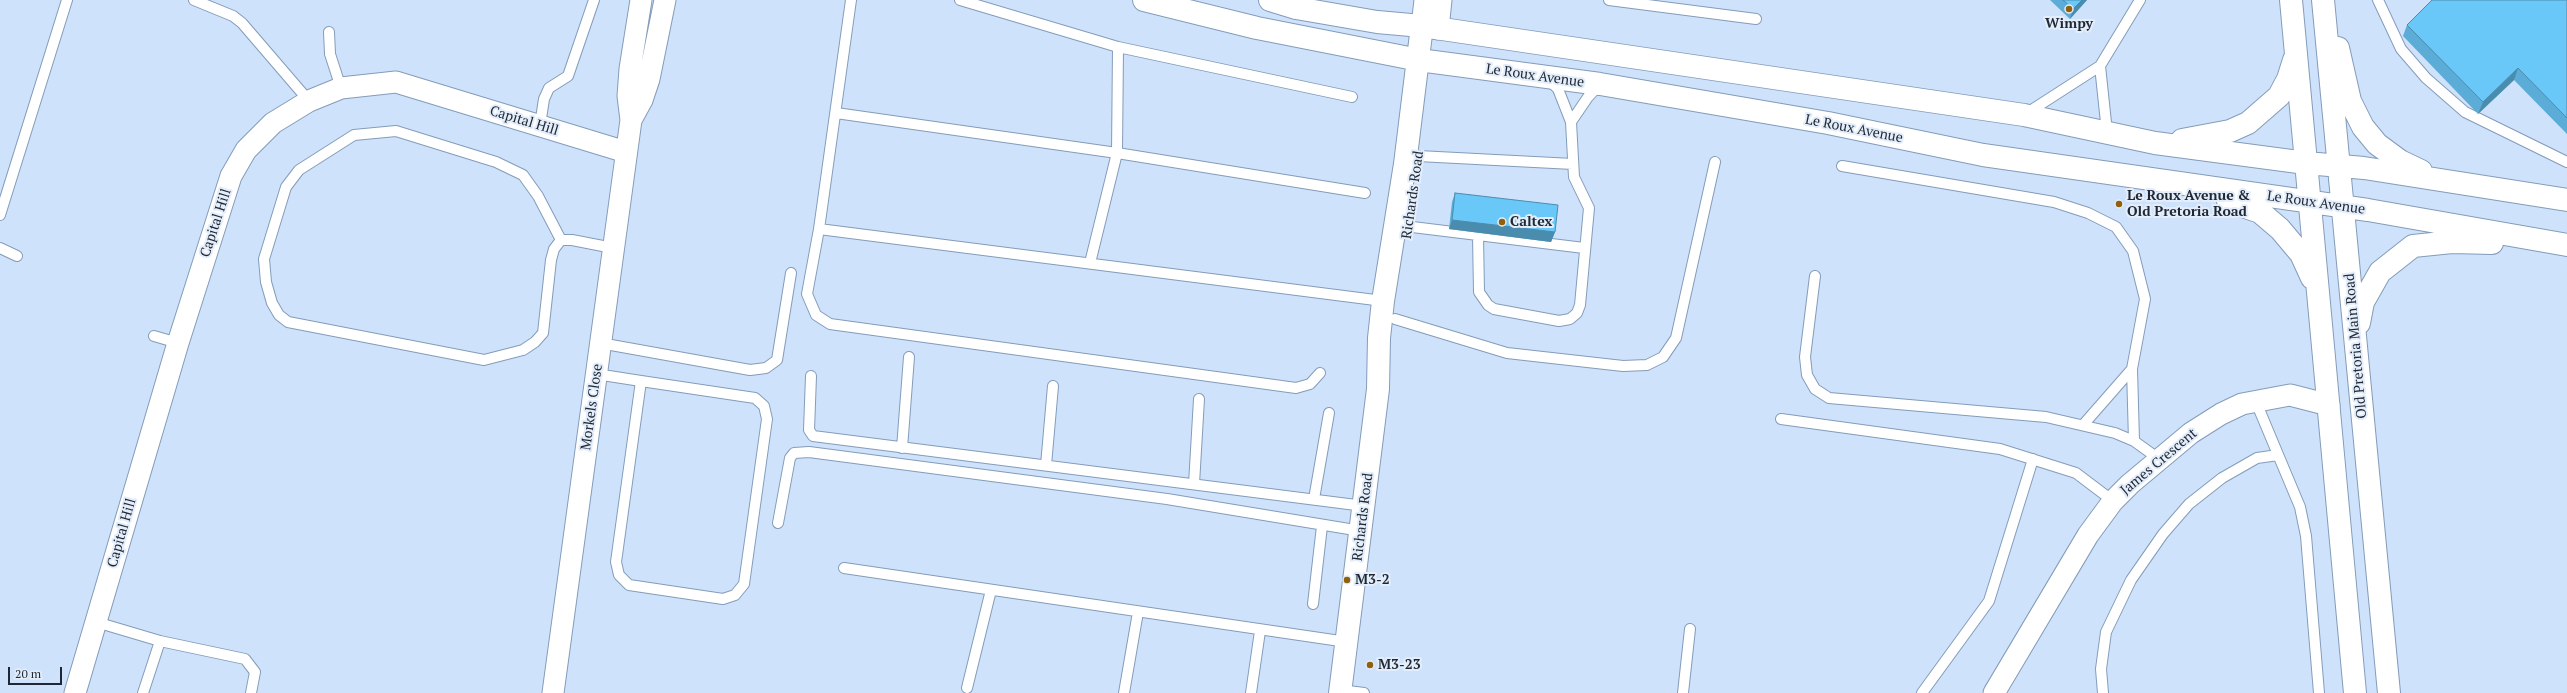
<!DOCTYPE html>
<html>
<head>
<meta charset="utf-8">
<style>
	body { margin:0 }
	#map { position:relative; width:2567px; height:693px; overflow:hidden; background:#cee2fb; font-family:"PT Serif",serif }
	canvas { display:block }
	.scale { position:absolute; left:8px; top:667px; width:54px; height:18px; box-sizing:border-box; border:2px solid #1e2733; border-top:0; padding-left:5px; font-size:12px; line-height:14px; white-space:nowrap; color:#1e2733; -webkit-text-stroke:3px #e4eefb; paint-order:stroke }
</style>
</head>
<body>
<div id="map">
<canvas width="2567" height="693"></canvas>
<div class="scale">20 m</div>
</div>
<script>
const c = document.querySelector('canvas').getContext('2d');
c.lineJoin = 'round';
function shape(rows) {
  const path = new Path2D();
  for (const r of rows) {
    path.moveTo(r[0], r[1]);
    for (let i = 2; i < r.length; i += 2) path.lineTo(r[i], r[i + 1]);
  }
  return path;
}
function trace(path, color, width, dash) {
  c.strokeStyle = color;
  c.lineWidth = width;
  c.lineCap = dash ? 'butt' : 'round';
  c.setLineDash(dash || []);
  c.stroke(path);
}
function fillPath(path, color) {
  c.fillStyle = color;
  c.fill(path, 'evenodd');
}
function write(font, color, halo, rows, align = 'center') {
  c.font = font + ' "PT Serif",serif';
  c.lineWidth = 4;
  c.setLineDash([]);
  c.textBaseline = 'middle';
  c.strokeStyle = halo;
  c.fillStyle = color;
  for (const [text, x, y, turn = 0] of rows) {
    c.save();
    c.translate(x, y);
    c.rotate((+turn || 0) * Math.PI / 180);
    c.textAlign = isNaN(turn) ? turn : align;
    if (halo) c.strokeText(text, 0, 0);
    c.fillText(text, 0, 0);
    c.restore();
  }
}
const lane = shape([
	[194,0,233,16,242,23,309,101],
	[851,0,819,229,1383,301],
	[960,0,1118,47,1352,97],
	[1609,0,1756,19],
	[2378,0,2401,49,2426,78,2465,112,2567,162],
	[329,32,330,54,341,88],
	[2100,66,2107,132],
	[836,113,1117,153,1365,193],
	[2027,113,2100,66,2140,0],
	[1571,122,1588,97,1600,84],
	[540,125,544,99,549,88,568,76,594,0],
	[1418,156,1573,164],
	[1842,166,2054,202,2088,213,2116,227,2133,251,2145,299,2132,369,2134,441],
	[0,215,67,0],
	[1396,225,1584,248],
	[819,229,807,294,816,315,830,324,1296,388,1310,384,1320,373],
	[1478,236,1479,292,1488,305,1494,309,1559,321,1570,319,1577,313,1580,305,1589,208,1574,177,1571,122,1558,89,1549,80],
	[561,240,538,196,523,175,496,162,396,131,354,135,299,170,286,187,264,259,266,282,272,303,279,315,288,322,484,360,523,350,535,342,543,333,551,260,554,249,561,240,572,240,613,248],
	[0,248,17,256],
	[1090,263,1117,153,1118,47],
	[1815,276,1805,357,1807,375,1815,389,1829,398,2046,417,2115,433,2134,441,2159,459],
	[1395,319,1507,353,1623,366,1647,365,1663,357,1676,338,1715,162],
	[154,336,178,343],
	[600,343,750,370,766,368,777,360,791,273],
	[596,374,641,381,755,398,764,406,767,419,744,584,735,595,723,599,629,585,619,575,616,562,641,381],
	[811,376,809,430,813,436,1364,506],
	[2256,402,2300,507,2306,536,2319,693],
	[1781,419,2000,449,2076,473,2113,501],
	[2083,425,2132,369],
	[902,448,909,357],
	[1046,465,1053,386],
	[1194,484,1199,399],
	[1314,499,1329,413],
	[778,523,790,458,794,453,809,452,1167,499,1361,531],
	[844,568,1347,642],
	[1313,604,1322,526],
	[96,622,160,641,245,659,255,672,251,693],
	[967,688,991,590],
	[1340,690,1364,693],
	[143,693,160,641],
	[1124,693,1138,612],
	[1251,693,1260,631],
	[1683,693,1690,629],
	[1922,693,1989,601,2033,459],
	[2103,693,2101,669,2106,632,2131,580,2163,534,2189,504,2222,478,2257,458,2278,455]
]);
const street = shape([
	[1422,26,1425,0],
	[1438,29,1441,0],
	[631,120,642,100,649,79,665,0],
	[75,693,178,343,231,176,246,150,273,123,309,101,341,88,396,82,626,152],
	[553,693,631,120,628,96,630,69,641,0],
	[1994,693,2088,535,2113,501,2130,484,2191,433,2221,414,2242,404,2290,395,2329,405]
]);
const secondary = shape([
	[1144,0,1257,28,1419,60,1600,84,1828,123,1983,155,2368,210,2567,245],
	[1270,0,1296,8,1377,22,1422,26,2024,115,2155,143,2306,163,2364,168,2567,200],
	[2291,0,2355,693],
	[2323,0,2389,693],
	[2338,48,2350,101,2363,127,2377,144,2400,161,2421,171],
	[2182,140,2230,131,2248,123,2279,96,2288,79,2294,60],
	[2228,201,2260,212,2280,229,2301,254,2312,278],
	[2359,323,2363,302,2380,272,2413,246,2452,242,2492,243],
	[1340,693,1378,389,1379,338,1383,301,1405,164,1422,26]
]);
const wall = shape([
	[2050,0,2087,0,2070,19],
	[2567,0,2567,134,2514,80,2478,114,2403,36,2407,25],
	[1455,193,1555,232,1551,242,1449,229,1452,202]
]);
const shadedWall = shape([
	[2082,0,2087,0,2070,19,2073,9],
	[2518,68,2514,80,2478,114,2483,102],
	[1452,220,1555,232,1551,242,1449,229]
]);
const building = shape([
	[2063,0,2082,0,2073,9,2063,0],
	[2432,0,2567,0,2567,118,2518,68,2483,102,2407,25,2432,0],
	[1455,193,1558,205,1555,232,1452,220,1455,193]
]);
const markers = [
	[2069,9,4,"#90600c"],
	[2119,204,4,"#90600c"],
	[1502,222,4,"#90600c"],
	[1347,580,4,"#90600c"],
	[1370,665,4,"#90600c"]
];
const poiNames = [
	["Wimpy",2069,24,"center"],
	["Le Roux Avenue &",2127,196],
	["Old Pretoria Road",2127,212],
	["Caltex",1510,222],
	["M3-2",1355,580],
	["M3-23",1378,665]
];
const streetNames = [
	["Le Roux Avenue",1535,76,8],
	["Capital Hill",524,121,17],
	["Le Roux Avenue",1854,129,11],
	["Richards Road",1413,195,-82],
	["Le Roux Avenue",2316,203,8],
	["Capital Hill",216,223,-72],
	["Old Pretoria Main Road",2356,346,-95],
	["Morkels Close",592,407,-82],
	["James Crescent",2159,462,-40],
	["Richards Road",1363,517,-83],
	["Capital Hill",122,533,-74]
];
trace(lane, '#849cb9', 12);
trace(street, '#849cb9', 23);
trace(secondary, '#849cb9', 24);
trace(lane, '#fff', 10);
trace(street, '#fff', 21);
trace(secondary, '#fff', 22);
fillPath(wall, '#5bacd6');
fillPath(shadedWall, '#4a8cae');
fillPath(building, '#6ac8f9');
trace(building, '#4a8cae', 1);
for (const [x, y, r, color] of markers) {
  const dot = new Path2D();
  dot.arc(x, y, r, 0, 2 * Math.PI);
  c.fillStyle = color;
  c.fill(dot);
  trace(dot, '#e4eefb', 1.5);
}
write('bold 14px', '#1e2733', '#e4eefb', poiNames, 'left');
write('14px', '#1e2733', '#e4eefb', streetNames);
</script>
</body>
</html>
